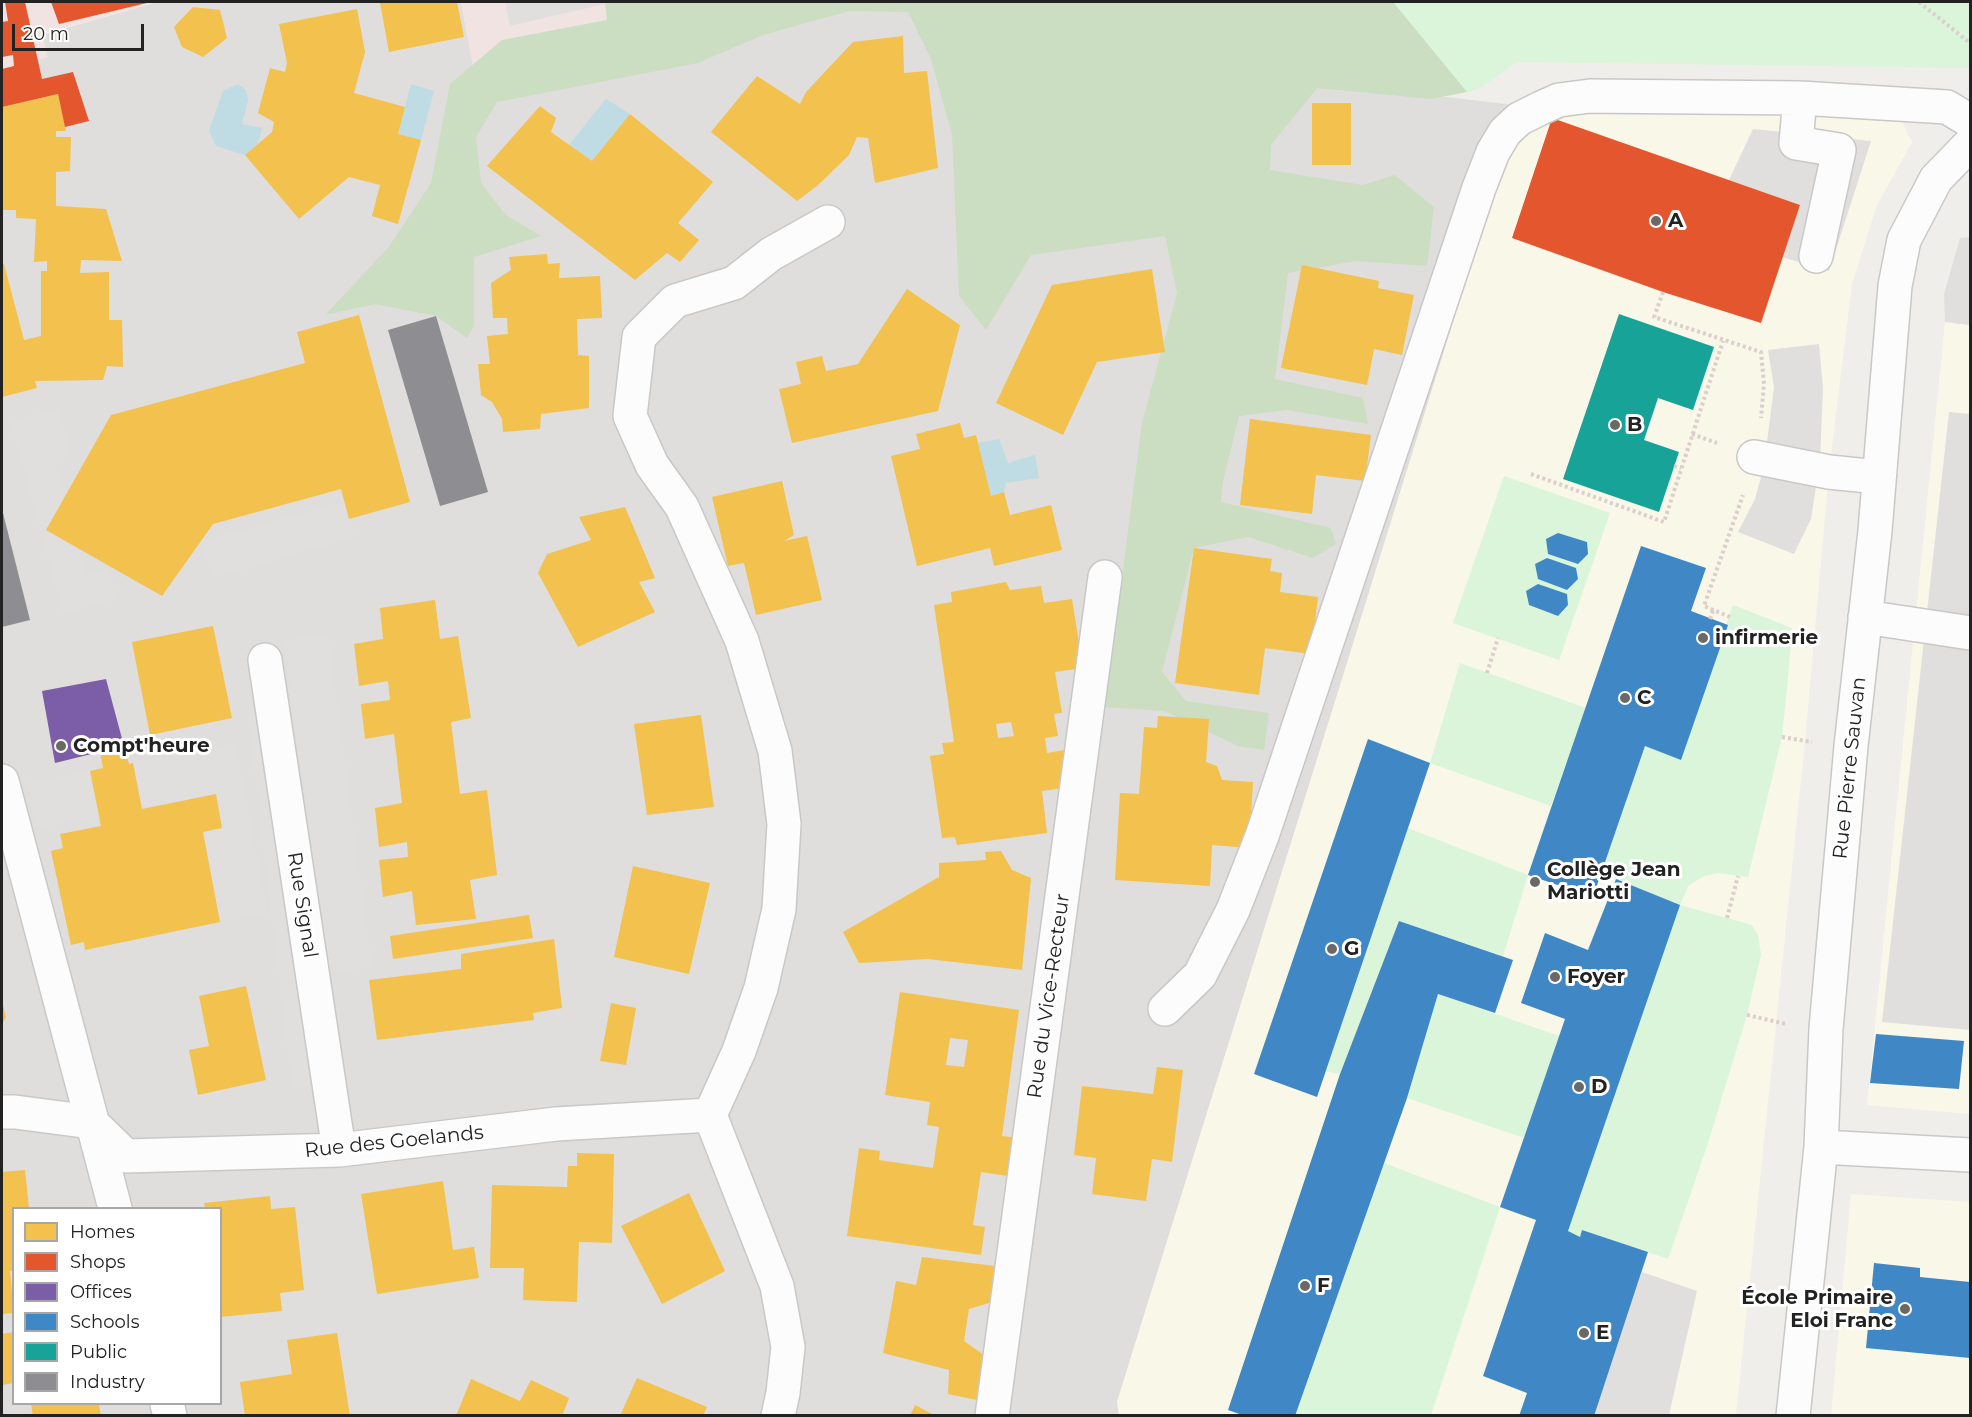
<!DOCTYPE html>
<html>
<head>
<meta charset="utf-8">
<style>
	body { margin:0 }
	#map { position:relative; width:1972px; height:1417px; overflow:hidden; background:#f0eeeb; font-family:Montserrat,sans-serif }
	canvas { display:block }
	.frame { position:absolute; inset:0; border:3px solid #222; pointer-events:none }
	.legend { position:absolute; left:12px; top:1207px; width:210px; height:198px; box-sizing:border-box; background:#fff; border:2px solid #a7a7a7; margin:0; padding:8px 10px; list-style:none; font-size:18px; color:#222 }
	.legend li { display:flex; align-items:center; gap:12px; height:30px }
	.legend b { width:30px; border:2px solid #a7a7a7 }
	.scale { position:absolute; left:12px; top:24px; width:132px; height:27px; box-sizing:border-box; border:3px solid #222; border-top:0; padding-left:8px; font-size:18px; line-height:21px; white-space:nowrap; color:#222; -webkit-text-stroke:4px #fff; paint-order:stroke }
</style>
</head>
<body>
<div id="map">
<canvas width="1972" height="1417"></canvas>
<div class="frame"></div>
<ul class="legend">
<li><b style="height:16px;background:#f2c14e"></b>Homes</li>
<li><b style="height:16px;background:#e4572e"></b>Shops</li>
<li><b style="height:16px;background:#7b5ea7"></b>Offices</li>
<li><b style="height:16px;background:#3f88c5"></b>Schools</li>
<li><b style="height:16px;background:#17a398"></b>Public</li>
<li><b style="height:16px;background:#8d8d92"></b>Industry</li>
</ul>
<div class="scale">20 m</div>
</div>
<script>
const c = document.querySelector('canvas').getContext('2d');
c.lineJoin = 'round';
function fillPath(path, color) {
  c.fillStyle = color;
  c.fill(path, 'evenodd');
}
function shape(rows) {
  const path = new Path2D();
  for (const r of rows) {
    path.moveTo(r[0], r[1]);
    for (let i = 2; i < r.length; i += 2) path.lineTo(r[i], r[i + 1]);
  }
  return path;
}
function trace(path, color, width, dash) {
  c.strokeStyle = color;
  c.lineWidth = width;
  c.lineCap = dash ? 'butt' : 'round';
  c.setLineDash(dash || []);
  c.stroke(path);
}
function write(font, color, halo, rows, align = 'center') {
  c.font = font + ' Montserrat,sans-serif';
  c.lineWidth = 6;
  c.setLineDash([]);
  c.textBaseline = 'middle';
  c.strokeStyle = halo;
  c.fillStyle = color;
  for (const [text, x, y, turn = 0] of rows) {
    c.save();
    c.translate(x, y);
    c.rotate((+turn || 0) * Math.PI / 180);
    c.textAlign = isNaN(turn) ? turn : align;
    if (halo) c.strokeText(text, 0, 0);
    c.fillText(text, 0, 0);
    c.restore();
  }
}
const residential = shape([
	[157,2,461,2,475,76,749,2,1012,2,1308,81,1541,108,1502,165,1117,1402,1125,1415,2,1416,2,70,47,57,42,35],
	[14,1208,220,1208,220,1404,14,1404]
]);
const commercial = shape([
	[2,2,157,2,42,34,48,57,2,70],
	[461,2,749,2,475,76]
]);
const education = shape([
	[1573,108,1614,115,1897,112,1912,142,1877,205,1852,284,1829,472,1805,741,1736,1415,1119,1416,1117,1402,1502,165,1522,131],
	[1945,322,1970,325,1970,1114,1867,1105],
	[1851,1194,1970,1202,1970,1415,1831,1416]
]);
const forest = shape([
	[605,2,1460,2,1487,61,1483,86,1467,92,1431,99,1317,88,1271,145,1270,170,1363,185,1395,175,1434,207,1427,266,1356,261,1288,273,1275,379,1363,398,1368,424,1287,410,1239,416,1223,482,1221,502,1331,528,1336,544,1313,558,1248,537,1194,548,1162,672,1186,701,1269,713,1264,750,1238,746,1164,711,1105,707,1142,423,1177,293,1165,236,1031,255,986,330,959,296,952,135,931,59,908,12,849,11,763,35,698,63,497,102,476,137,481,183,506,215,541,236,474,257,474,326,467,338,436,316,375,304,325,315,388,248,431,183,450,84,502,40,607,20]
]);
const park = shape([
	[1393,2,1970,2,1970,68,1517,62,1483,86,1467,92],
	[1504,476,1610,513,1559,660,1453,623],
	[1733,605,1792,628,1787,688,1782,737,1748,877,1718,873,1704,876,1688,886,1680,905,1752,925,1758,935,1761,955,1747,1015,1707,1146,1668,1259,1582,1230,1580,1237,1568,1231,1679,905,1601,873,1645,746,1680,759],
	[1460,663,1586,708,1551,806,1430,763],
	[1408,828,1528,875,1503,956,1399,921,1340,1074,1326,1071],
	[1438,994,1559,1036,1524,1138,1407,1098],
	[1384,1163,1500,1207,1431,1415,1295,1416]
]);
const parking = shape([
	[505,2,605,2,605,4,510,26],
	[1753,129,1871,141,1829,271,1782,257,1800,205,1729,180],
	[1970,237,1970,325,1945,322,1944,294,1960,238],
	[1819,344,1823,388,1820,461,1811,519,1794,554,1738,532,1755,499,1764,466,1774,387,1768,350],
	[59,408,71,454,54,459,85,575,108,569,117,599,63,614,11,422],
	[1949,412,1970,414,1970,1030,1882,1022],
	[344,501,355,537,212,578,201,542],
	[328,634,372,967,328,972,284,641],
	[266,704,310,1086,292,1088,247,706],
	[235,743,268,913,220,922,196,797,36,828,27,783],
	[1642,1272,1697,1291,1669,1415,1593,1416]
]);
const water = shape([
	[238,84,246,90,248,101,242,124,262,128,258,143,245,155,216,146,209,131,223,91],
	[411,84,434,91,421,140,398,134],
	[606,99,630,114,592,161,569,145],
	[999,439,1008,463,1035,455,1039,478,1006,483,1004,492,991,496,978,443]
]);
const homes = shape([
	[387,2,457,2,464,37,389,52,380,3],
	[193,7,220,10,227,38,203,57,182,47,174,27],
	[357,9,365,52,354,93,405,107,398,134,421,140,398,224,372,216,380,185,349,177,299,219,245,155,272,132,274,122,258,113,270,68,285,72,287,63,279,24],
	[903,36,904,73,927,71,938,168,875,183,868,138,857,137,849,155,817,186,797,201,711,132,757,76,800,104,806,92,853,42],
	[58,94,66,131,56,131,56,137,71,137,70,171,56,172,56,206,106,209,122,261,81,260,80,273,109,272,109,320,122,320,123,367,107,366,103,380,35,381,37,388,2,397,2,265,4,264,24,340,41,336,41,271,47,271,47,261,34,262,36,219,16,218,16,210,2,210,2,107],
	[1312,103,1351,103,1351,165,1312,165],
	[540,106,556,118,551,132,592,161,630,114,713,182,678,223,699,240,680,262,667,253,635,280,487,166],
	[547,254,548,264,560,263,559,278,600,276,602,318,577,319,578,355,589,356,589,408,541,414,540,429,503,432,502,419,492,402,481,395,478,364,490,364,487,336,508,334,507,318,493,318,491,283,511,270,509,257],
	[1302,265,1379,281,1378,288,1414,295,1402,355,1374,349,1367,385,1281,368],
	[1152,269,1165,352,1097,362,1063,435,996,403,1052,285],
	[907,289,960,325,938,411,792,443,779,389,801,384,796,362,822,356,826,371,858,364],
	[359,315,410,502,349,519,341,489,213,524,162,596,46,530,111,415,305,363,297,332],
	[1250,419,1371,435,1365,481,1316,475,1312,514,1240,505],
	[960,423,964,438,976,435,991,496,1004,492,1010,515,1051,505,1062,550,994,566,990,548,917,566,891,456,920,449,916,434],
	[782,481,794,535,784,541,807,536,822,600,756,615,744,563,728,566,712,497],
	[625,507,655,578,639,582,655,612,578,647,538,573,547,554,591,540,579,517],
	[1194,548,1272,559,1270,571,1282,573,1280,592,1318,597,1311,654,1265,648,1259,695,1175,683],
	[1006,582,1010,590,1041,586,1044,603,1072,599,1083,668,1055,672,1062,713,1054,714,1058,736,1045,738,1047,753,1065,750,1070,787,1042,791,1047,833,957,845,955,837,942,838,930,756,944,754,942,743,954,742,934,605,952,602,951,592],
	[1011,722,1014,736,998,738,996,724],
	[435,600,440,639,458,636,471,718,451,722,460,794,487,790,497,875,470,880,476,919,416,925,412,891,383,897,379,860,408,857,407,842,379,847,375,808,402,803,394,734,365,739,361,704,390,700,388,681,359,686,354,644,383,639,380,608],
	[213,626,232,718,150,735,132,642],
	[701,715,714,807,647,815,634,724],
	[1158,716,1209,719,1206,762,1217,766,1222,780,1253,782,1249,848,1212,845,1210,886,1115,880,1120,793,1139,794,1144,727,1157,728],
	[124,746,129,764,133,763,142,809,216,794,222,828,203,832,220,922,85,950,84,942,71,945,51,851,63,848,60,834,101,826,90,771,103,768,100,752],
	[1001,851,1012,870,1031,878,1022,970,928,959,859,963,843,932,939,877,939,863,986,860,985,852],
	[633,866,710,883,689,974,614,957],
	[529,915,533,938,393,959,390,936],
	[554,939,562,1008,533,1013,534,1020,377,1040,369,980,461,969,461,954],
	[246,986,266,1080,198,1095,189,1050,209,1046,199,996],
	[900,992,1019,1010,1002,1136,1020,1138,1014,1177,981,1172,973,1225,985,1227,981,1255,847,1236,859,1148,880,1151,879,1160,933,1168,939,1127,927,1125,930,1102,885,1095],
	[950,1038,968,1040,964,1067,946,1065],
	[2,1001,6,1017,2,1024],
	[611,1003,636,1008,626,1065,600,1061],
	[1157,1067,1183,1070,1172,1162,1152,1159,1146,1201,1092,1194,1096,1158,1074,1155,1082,1086,1153,1094],
	[577,1153,614,1154,612,1243,579,1242,577,1302,523,1300,524,1268,490,1268,492,1185,567,1187,568,1166,577,1166],
	[25,1170,29,1208,14,1208,14,1271,10,1271,14,1313,2,1314,2,1172],
	[443,1181,453,1250,474,1247,479,1278,377,1294,361,1194],
	[689,1193,725,1271,662,1304,621,1226],
	[270,1196,271,1209,295,1207,304,1290,280,1293,282,1311,220,1317,220,1208,205,1208,204,1203],
	[922,1257,995,1266,992,1302,969,1309,964,1341,984,1355,977,1400,948,1394,949,1370,883,1353,896,1281,916,1285],
	[14,1332,14,1383,2,1385,2,1334],
	[337,1333,350,1416,245,1416,240,1382,292,1374,287,1340],
	[637,1378,707,1407,703,1416,620,1416],
	[471,1379,520,1401,531,1380,569,1398,562,1416,456,1416],
	[31,1404,99,1404,101,1416,33,1416],
	[915,1405,936,1416,910,1416]
]);
const shops = shape([
	[5,2,25,2,42,79,73,72,89,121,65,127,58,94,2,107,2,69,14,66,13,55,2,57,2,22,8,21],
	[51,2,151,2,59,24],
	[1552,118,1800,205,1761,323,1663,292,1512,238]
]);
const offices = shape([
	[106,679,124,746,55,763,42,691]
]);
const schools = shape([
	[1558,533,1587,542,1588,554,1578,564,1548,554,1546,539],
	[1641,546,1706,568,1691,611,1728,625,1681,760,1645,746,1593,897,1528,875],
	[1547,558,1576,568,1578,579,1567,590,1538,579,1535,564],
	[1538,584,1567,594,1568,605,1558,616,1529,605,1526,591],
	[1368,739,1430,763,1317,1097,1254,1074],
	[1616,879,1680,905,1568,1231,1580,1237,1582,1230,1648,1252,1594,1416,1519,1416,1527,1393,1483,1376,1536,1220,1500,1207,1565,1019,1521,1003,1545,933,1588,950],
	[1399,921,1513,960,1495,1013,1438,994,1407,1098,1295,1416,1245,1416,1228,1410,1340,1074],
	[1876,1034,1964,1041,1959,1089,1870,1083],
	[1874,1263,1920,1268,1920,1277,1970,1282,1970,1358,1866,1348]
]);
const public = shape([
	[1619,314,1714,347,1693,410,1658,398,1644,440,1679,452,1659,512,1563,479]
]);
const industry = shape([
	[436,316,488,492,440,506,388,330],
	[2,509,30,620,2,627]
]);
const path = shape([
	[1919,2,1970,43],
	[1663,292,1654,317,1761,352,1764,384,1761,418],
	[1692,434,1717,443],
	[1674,466,1681,468],
	[1531,474,1664,522,1723,341],
	[1730,617,1704,606,1743,495],
	[1710,619,1713,610],
	[1487,673,1498,638],
	[1782,737,1812,742],
	[1727,918,1738,876],
	[1747,1015,1786,1024]
]);
const minor = shape([
	[1800,98,1796,143,1839,150,1816,256],
	[1754,457,1829,472,1878,477],
	[1865,617,1970,633],
	[265,660,339,1150],
	[2,781,115,1208],
	[1165,1009,1200,975,1233,910,1262,836,1479,188,1493,152,1505,132,1519,119,1541,108,1559,100,1590,96,1800,98,1947,107,1970,121],
	[2,1112,15,1112,91,1122,126,1156,339,1150,556,1124,710,1115],
	[1821,1147,1970,1155],
	[167,1404,170,1416],
	[778,1416,783,1393,788,1347,777,1286,710,1115,739,1051,761,988,779,909,784,824,775,751,742,641,682,507,652,465,630,416,639,337,675,301,734,283,771,254,828,222],
	[992,1416,1105,577],
	[1793,1416,1821,1147,1826,1029,1851,746,1875,531,1895,286,1904,240,1936,179,1970,144]
]);
const markers = [
	[1656,221,6,"#6a6968"],
	[1615,425,6,"#6a6968"],
	[1703,638,6,"#6a6968"],
	[1625,698,6,"#6a6968"],
	[61,746,6,"#6a6968"],
	[1535,882,6,"#6a6968"],
	[1332,949,6,"#6a6968"],
	[1555,977,6,"#6a6968"],
	[1579,1087,6,"#6a6968"],
	[1305,1286,6,"#6a6968"],
	[1905,1309,6,"#6a6968"],
	[1584,1333,6,"#6a6968"]
];
const poiNames = [
	["A",1668,221],
	["B",1627,425],
	["infirmerie",1715,638],
	["C",1637,698],
	["Compt'heure",73,746],
	["Collège Jean",1547,870],
	["Mariotti",1547,893],
	["G",1344,949],
	["Foyer",1567,977],
	["D",1591,1087],
	["F",1317,1286],
	["École Primaire",1893,1298,"right"],
	["Eloi Franc",1893,1321,"right"],
	["E",1596,1333]
];
const streetNames = [
	["Rue Pierre Sauvan",1850,768,-84],
	["Rue Signal",302,905,81],
	["Rue du Vice-Recteur",1049,996,-82],
	["Rue des Goelands",394,1142,-6]
];
fillPath(residential, '#dfdedc');
fillPath(commercial, '#f1e3e1');
fillPath(education, '#f8f7e8');
fillPath(forest, '#cbdec1');
fillPath(park, '#daf5da');
fillPath(parking, '#e0dfde');
fillPath(water, '#bfdbe3');
fillPath(homes, '#f2c14e');
fillPath(shops, '#e4572e');
fillPath(offices, '#7b5ea7');
fillPath(schools, '#3f88c5');
fillPath(public, '#17a398');
fillPath(industry, '#8d8d92');
trace(minor, '#c9c8c7', 36);
trace(path, '#dccecd', 4, [3, 3]);
trace(minor, '#fdfcfc', 33);
for (const [x, y, r, color] of markers) {
  const dot = new Path2D();
  dot.arc(x, y, r, 0, 2 * Math.PI);
  c.fillStyle = color;
  c.fill(dot);
  trace(dot, '#fff', 2);
}
write('bold 20px', '#222', '#fff', poiNames, 'left');
write('20px', '#222', '#fff', streetNames);
</script>
</body>
</html>
